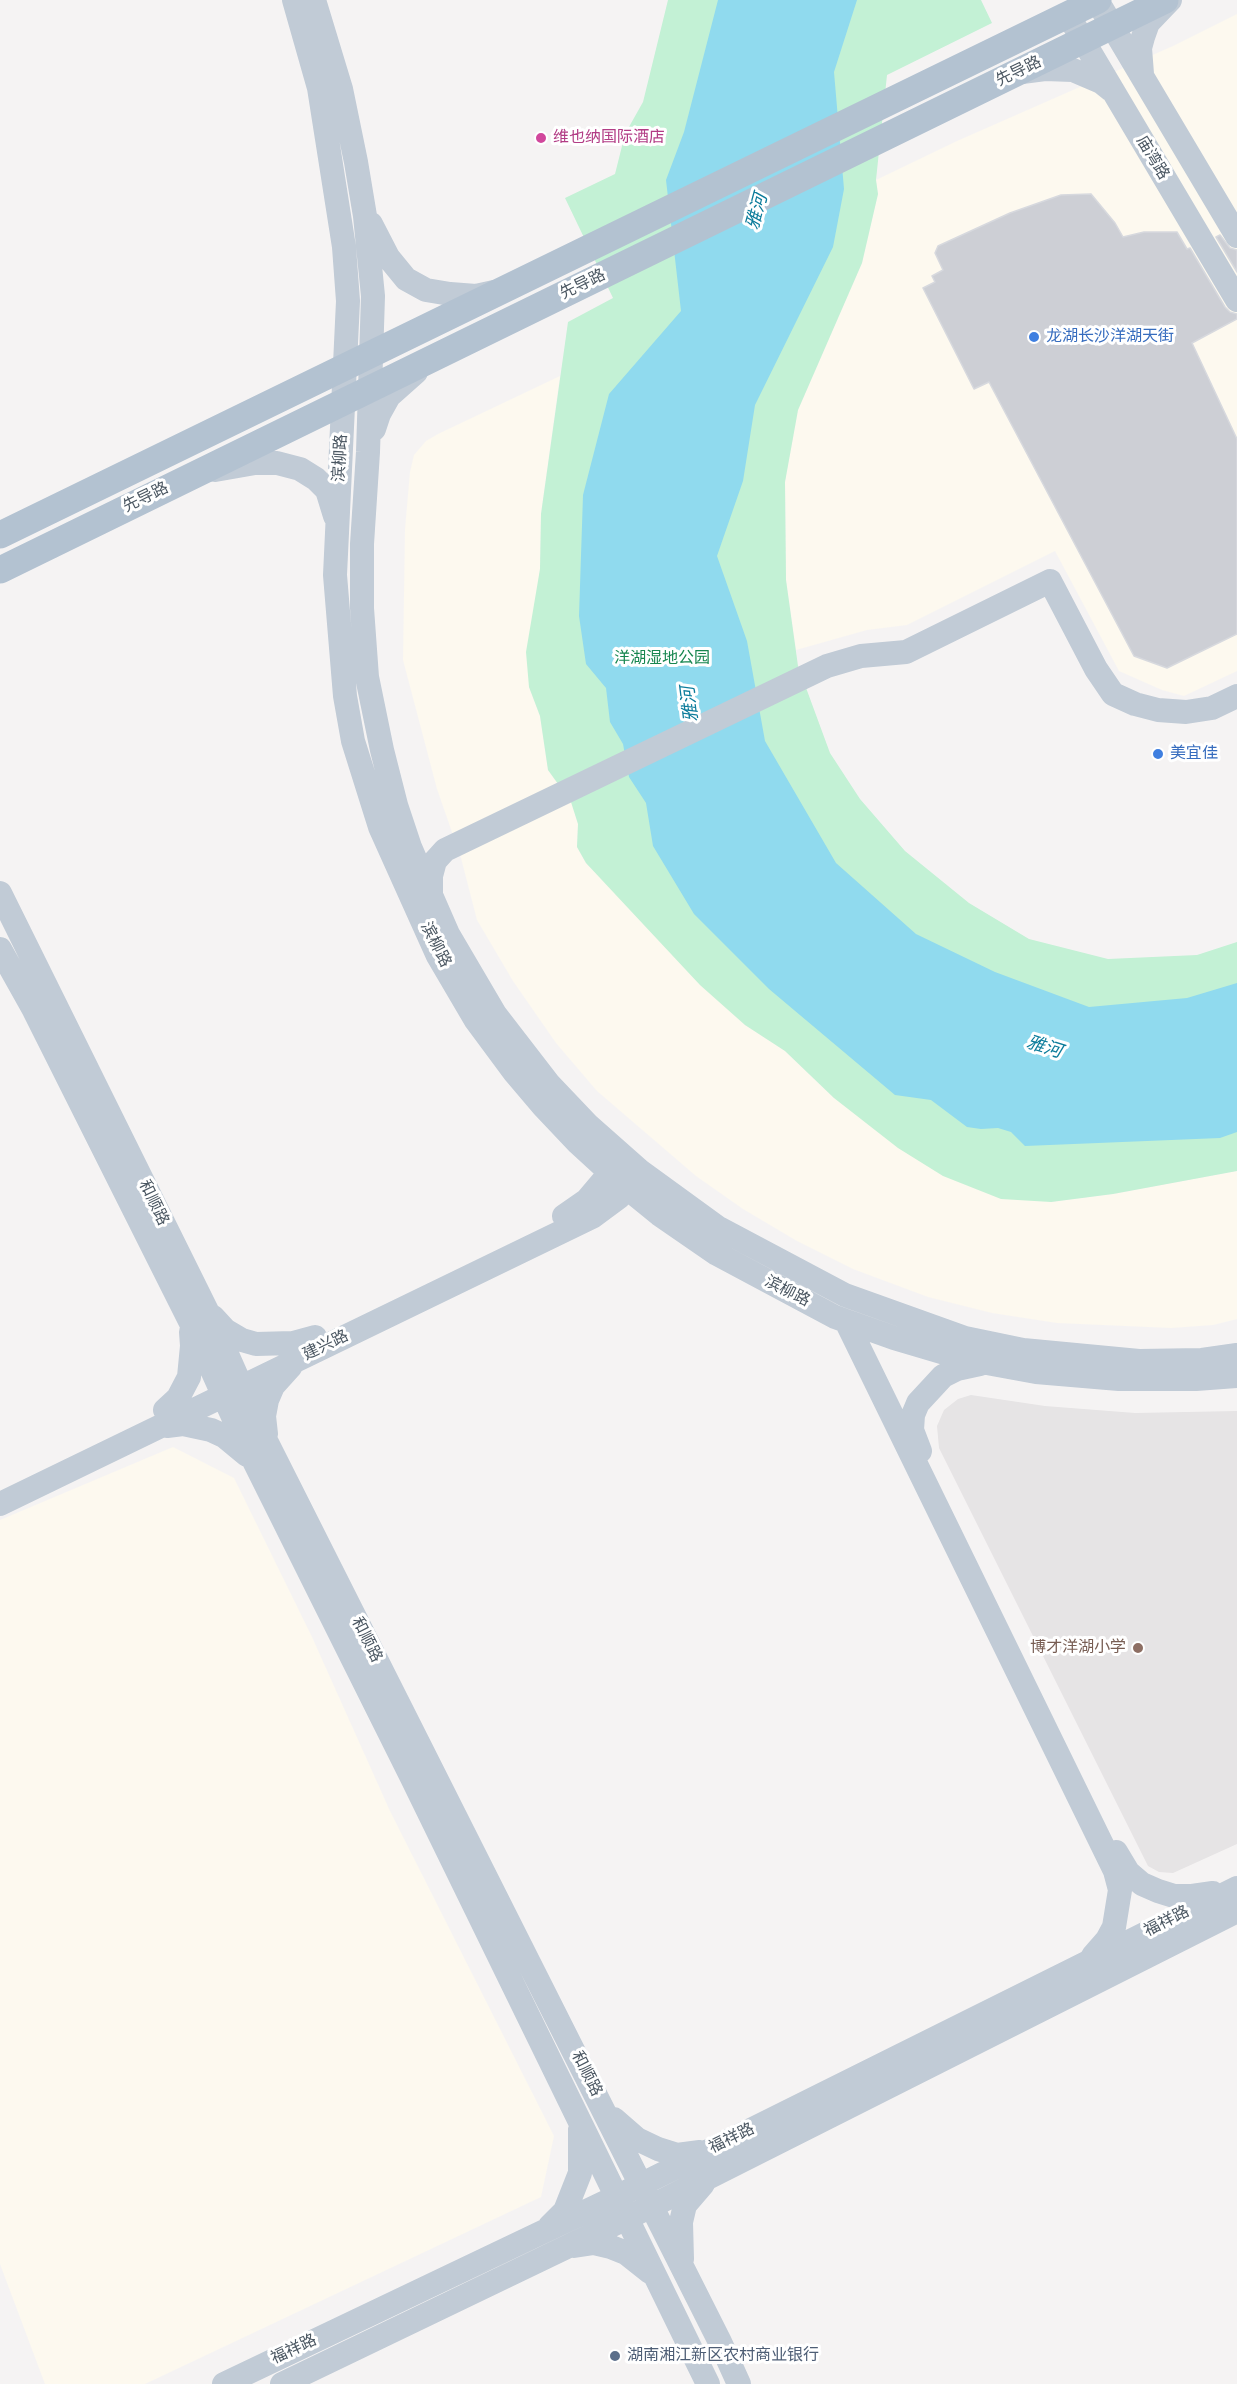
<!DOCTYPE html>
<html>
<head>
<meta charset="utf-8">
<style>
	body { margin:0 }
	canvas { display:block; background:#f5f3f3 }
</style>
</head>
<body>
<canvas width="1237" height="2384"></canvas>
<script>
const c = document.querySelector('canvas').getContext('2d');
c.lineJoin = 'round';
function fillPath(path, color) {
  c.fillStyle = color;
  c.fill(path, 'evenodd');
}
function shape(rows) {
  const path = new Path2D();
  for (const r of rows) {
    path.moveTo(r[0], r[1]);
    for (let i = 2; i < r.length; i += 2) path.lineTo(r[i], r[i + 1]);
  }
  return path;
}
function trace(path, color, width, dash) {
  c.strokeStyle = color;
  c.lineWidth = width;
  c.lineCap = dash ? 'butt' : 'round';
  c.setLineDash(dash || []);
  c.stroke(path);
}
function write(font, color, halo, rows, align = 'center') {
  c.font = font + ' "Nunito Sans","Noto Sans SC",sans-serif';
  c.lineWidth = 6;
  c.setLineDash([]);
  c.textBaseline = 'middle';
  c.strokeStyle = halo;
  c.fillStyle = color;
  for (const [text, x, y, turn = 0] of rows) {
    c.save();
    c.translate(x, y);
    c.rotate((+turn || 0) * Math.PI / 180);
    c.textAlign = isNaN(turn) ? turn : align;
    if (halo) c.strokeText(text, 0, 0);
    c.fillText(text, 0, 0);
    c.restore();
  }
}
const commercial = shape([
	[1237,14,1237,671,1184,696,1162,690,1119,671,1055,551,907,625,867,630,796,650,786,580,785,482,798,410,862,263,878,194,876,180,957,141,1173,46],
	[560,376,541,514,540,569,535,608,529,687,540,716,548,770,571,802,578,824,577,847,586,863,745,1025,785,1051,834,1098,1051,1202,1113,1194,1237,1171,1237,1319,1213,1325,1171,1328,1057,1323,992,1313,928,1297,853,1269,797,1241,743,1209,696,1176,597,1091,556,1043,513,981,477,920,461,858,437,789,403,660,405,529,410,472,414,455,426,441,438,434],
	[173,1447,234,1478,312,1637,390,1811,554,2136,541,2197,145,2384,45,2384,0,2264,0,1520]
]);
const education = shape([
	[971,1395,1045,1406,1135,1413,1237,1411,1237,1844,1173,1873,1159,1872,1148,1866,939,1448,937,1426,944,1410,958,1399]
]);
const green = shape([
	[668,0,981,0,992,23,887,75,876,180,878,194,862,263,798,410,785,482,786,580,798,666,830,753,860,799,905,851,969,903,1029,939,1108,959,1197,955,1237,942,1237,1171,1113,1194,1051,1202,1001,1199,943,1176,898,1148,834,1098,785,1051,745,1025,700,985,586,863,577,847,578,824,571,802,548,770,540,716,529,687,526,652,540,569,541,514,568,322,613,298,565,198,615,174,625,134,643,102]
]);
const water = shape([
	[718,0,857,0,834,72,844,189,833,247,755,405,743,481,717,556,747,641,765,741,836,863,916,934,995,972,1089,1007,1187,998,1237,983,1237,1132,1220,1138,1025,1146,1011,1132,998,1128,981,1129,967,1127,931,1100,895,1095,769,989,694,914,653,846,646,803,629,777,623,744,610,722,606,688,586,664,579,616,583,495,609,394,681,311,666,180,684,132]
]);
const building = shape([
	[1091,194,1115,223,1123,237,1144,232,1177,232,1187,249,1190,248,1225,307,1230,312,1237,314,1237,319,1192,343,1237,439,1237,634,1167,668,1134,656,989,382,974,389,923,288,935,282,932,276,943,270,935,253,938,246,1010,213,1061,195,1091,194],
	[1220,235,1230,248,1237,250,1237,272,1216,237,1220,235]
]);
const secondary = shape([
	[294,0,319,88,344,247,348,301,335,575,345,696,353,741,380,827,438,956,475,1019,515,1073,543,1106,578,1143,627,1188,659,1214,717,1254,835,1317,894,1338,965,1359,1036,1372,1119,1379,1196,1379,1237,1376],
	[314,0,341,89,356,162,365,216,373,296,368,452,362,544,362,608,367,677,382,750,396,805,410,847,448,934,495,1014,549,1084,588,1125,640,1171,717,1227,845,1295,965,1338,1023,1350,1139,1361,1202,1360,1237,1355],
	[1102,9,1237,236],
	[1068,15,1237,300],
	[1022,72,1045,69,1073,70,1101,82,1111,90],
	[1142,74,1140,48,1143,37,1148,23,1170,0],
	[371,224,388,257,406,279,426,290,450,294,476,296,494,292],
	[374,429,379,414,389,396,416,372],
	[215,470,255,463,277,463,300,469,316,479,327,490,335,516],
	[0,893,215,1327,261,1431,720,2342,739,2384],
	[431,894,431,876,435,861,445,850,827,666,861,656,906,652,1050,581,1096,669,1113,694,1135,704,1158,710,1186,712,1212,708,1237,696],
	[0,949,34,1010,191,1323,243,1439,412,1778,708,2384],
	[564,1216,587,1200,620,1161],
	[213,1317,225,1330,242,1340,256,1344,293,1343,315,1337],
	[846,1321,1115,1871,1120,1890,1114,1927,1107,1940,1093,1956],
	[165,1410,178,1398,189,1377,192,1346,191,1332],
	[167,1426,183,1424,211,1430,224,1436,247,1455],
	[266,1434,264,1416,267,1400,273,1386,291,1366],
	[920,1451,912,1430,913,1415,918,1403,943,1376,957,1369,980,1364],
	[0,1504,592,1217,619,1197,635,1177],
	[1116,1852,1128,1872,1142,1884,1158,1891,1174,1896,1192,1896,1213,1893],
	[614,2119,637,2139,658,2149,677,2155,700,2152],
	[550,2226,565,2211,580,2173,580,2130],
	[574,2246,594,2243,611,2247,626,2253,650,2272],
	[682,2259,681,2222,685,2205,703,2184],
	[224,2384,618,2196,1237,1888],
	[282,2384,652,2206,1237,1911]
]);
const primary = shape([
	[0,535,1098,0],
	[0,570,1165,0]
]);
const markers = [
	[541,138,6,"#d1479c"],
	[1034,337,6,"#3f7fe0"],
	[1158,754,6,"#3f7fe0"],
	[1138,1648,6,"#8d6e63"],
	[615,2356,6,"#5c6f8a"]
];
const streetNames = [
	["先导路",1019,72,-26],
	["庙湾路",1152,158,59],
	["先导路",583,285,-26],
	["滨柳路",341,458,-87],
	["先导路",146,498,-26],
	["滨柳路",435,945,63],
	["和顺路",153,1203,64],
	["滨柳路",787,1292,27],
	["建兴路",326,1346,-26],
	["和顺路",366,1640,63],
	["福祥路",1167,1922,-27],
	["和顺路",586,2074,63],
	["福祥路",732,2139,-26],
	["福祥路",294,2350,-25]
];
const hotelNames = [
	["维也纳国际酒店",553,138]
];
const shopNames = [
	["龙湖长沙洋湖天街",1046,337],
	["美宜佳",1170,754]
];
const parkNames = [
	["洋湖湿地公园",662,659]
];
const educationNames = [
	["博才洋湖小学",1126,1648]
];
const serviceNames = [
	["湖南湘江新区农村商业银行",627,2356]
];
const waterNames = [
	["雅河",758,212,-75],
	["雅河",691,704,-97],
	["雅河",1044,1048,17]
];
fillPath(commercial, '#fdf9ef');
fillPath(education, '#e6e4e5');
fillPath(green, '#c3f1d5');
fillPath(water, '#90daee');
fillPath(building, '#cdcfd5');
trace(building, '#d7d9de', 1.5);
trace(secondary, '#c1cbd6', 24);
trace(primary, '#b3c2d1', 27);
for (const [x, y, r, color] of markers) {
  const dot = new Path2D();
  dot.arc(x, y, r, 0, 2 * Math.PI);
  c.fillStyle = color;
  c.fill(dot);
  trace(dot, '#fff', 2);
}
write('16px', '#4a5661', '#fff', streetNames);
write('16px', '#b23c85', '#fff', hotelNames, 'left');
write('16px', '#366cbe', '#fff', shopNames, 'left');
write('16px', '#17864f', '#fff', parkNames);
write('16px', '#785e54', '#fff', educationNames, 'right');
write('16px', '#4e5e75', '#fff', serviceNames, 'left');
write('italic 18px', '#0c7c9b', '#fff', waterNames);
</script>
</body>
</html>
